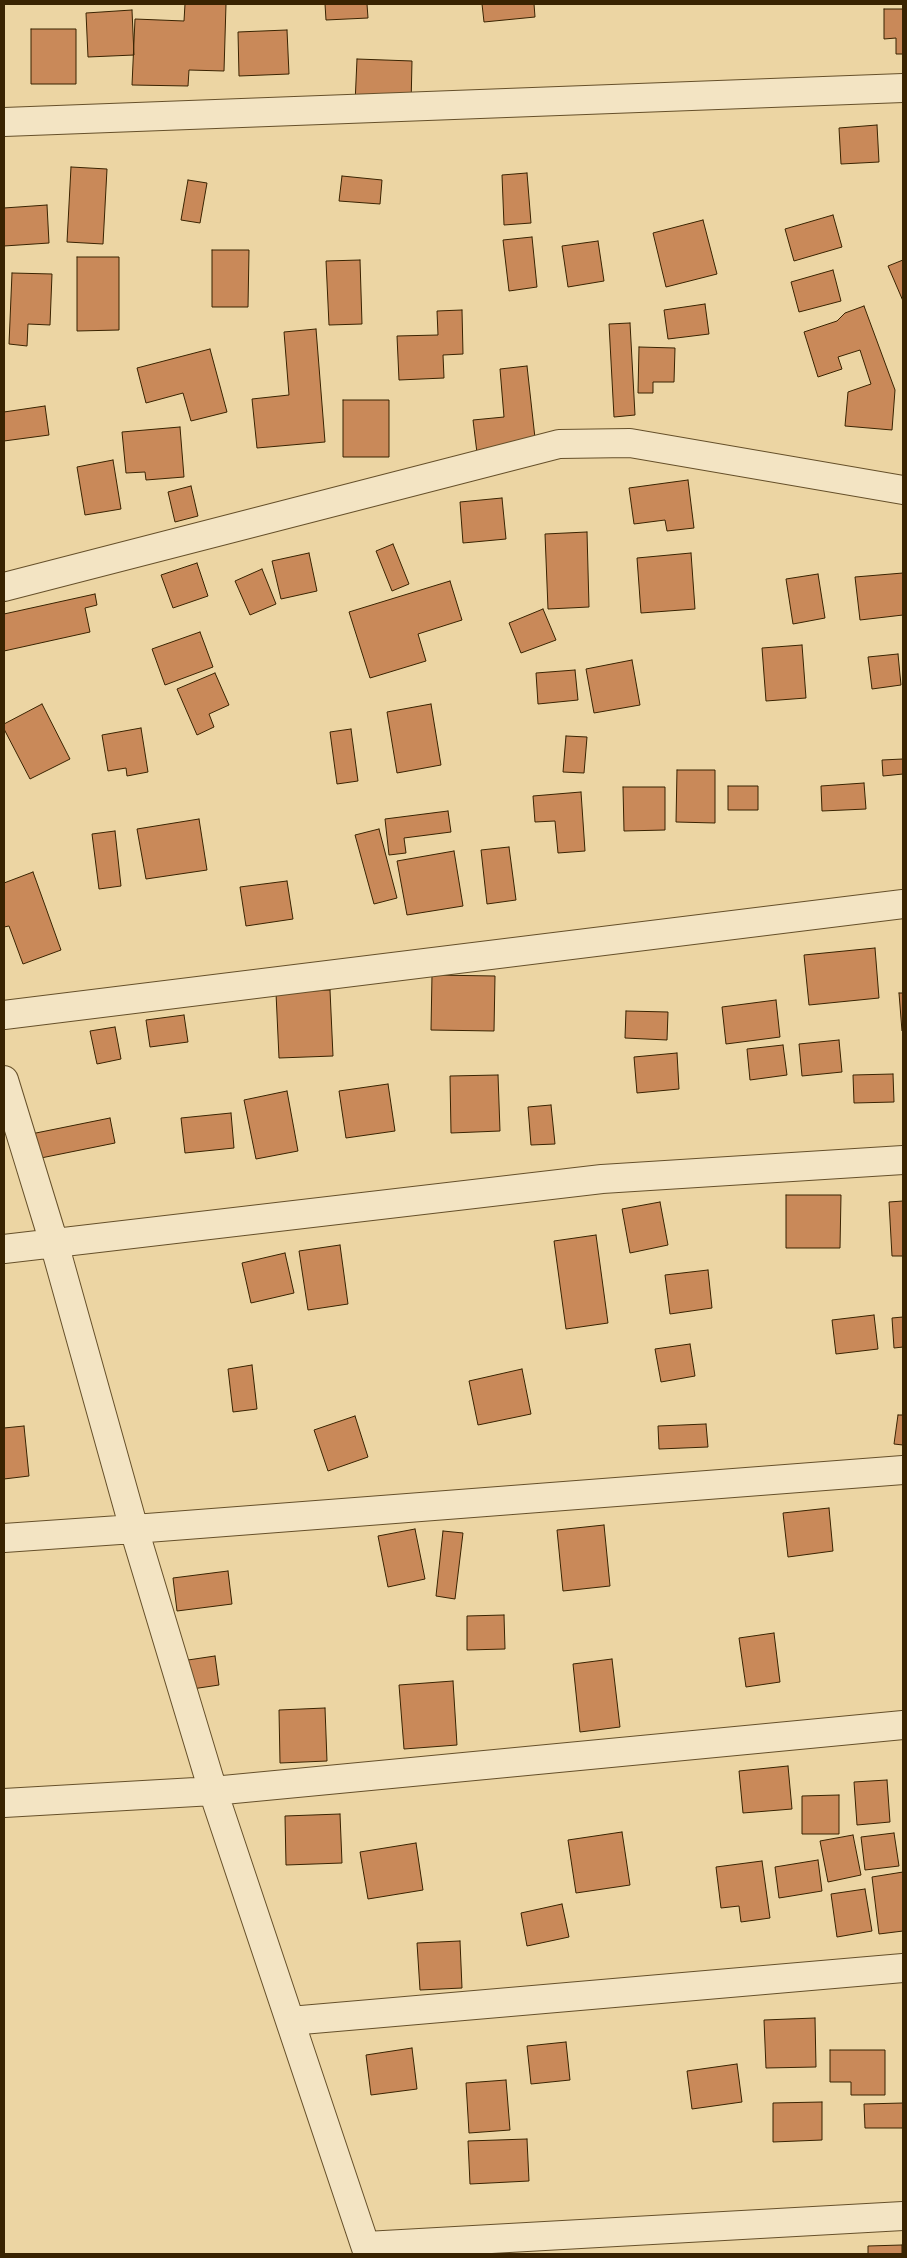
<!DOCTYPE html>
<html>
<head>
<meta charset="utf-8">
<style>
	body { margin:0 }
	#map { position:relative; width:907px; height:2258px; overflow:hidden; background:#ecd5a3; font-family:"IM FELL Double Pica",serif }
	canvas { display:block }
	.frame { position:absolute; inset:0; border:5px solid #392301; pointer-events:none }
</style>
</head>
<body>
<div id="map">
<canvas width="907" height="2258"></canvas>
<div class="frame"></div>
</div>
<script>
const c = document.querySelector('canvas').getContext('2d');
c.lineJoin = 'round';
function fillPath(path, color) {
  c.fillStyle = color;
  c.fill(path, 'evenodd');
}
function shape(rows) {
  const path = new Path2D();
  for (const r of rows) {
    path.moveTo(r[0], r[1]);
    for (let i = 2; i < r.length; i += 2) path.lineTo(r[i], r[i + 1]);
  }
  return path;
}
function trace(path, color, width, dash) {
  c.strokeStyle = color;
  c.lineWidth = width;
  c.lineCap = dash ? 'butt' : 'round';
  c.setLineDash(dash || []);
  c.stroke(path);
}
const building = shape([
	[185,4,226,4,224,71,189,70,188,86,132,85,135,19,184,21,185,4],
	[325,4,367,4,368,18,326,20,325,4],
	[482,4,534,4,535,17,484,22,482,4],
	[884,9,903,9,903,54,896,54,896,38,884,39,884,9],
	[132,10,134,55,88,57,86,13,132,10],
	[31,29,76,29,76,84,31,84,31,29],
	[287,30,289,74,239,76,238,32,287,30],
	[357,59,412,61,411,106,355,104,357,59],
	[877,125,879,162,841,164,839,128,877,125],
	[71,167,107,169,103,244,67,242,71,167],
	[527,173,531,223,504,225,502,175,527,173],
	[342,176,382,180,380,204,339,201,342,176],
	[188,180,207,183,200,223,181,220,188,180],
	[47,205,49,243,4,246,4,208,47,205],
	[833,215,842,247,794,261,785,229,833,215],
	[703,220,717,274,666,287,653,233,703,220],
	[532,237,537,287,509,291,503,240,532,237],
	[598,241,604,281,568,287,562,246,598,241],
	[212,250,249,250,248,307,212,307,212,250],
	[77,257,119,257,119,330,77,331,77,257],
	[360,260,362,324,329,325,326,261,360,260],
	[903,260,903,301,888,266,903,260],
	[833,270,841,301,799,312,791,282,833,270],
	[12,273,52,274,50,325,28,324,27,346,9,344,12,273],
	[705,304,709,334,668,339,664,310,705,304],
	[864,306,895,390,892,430,845,426,848,392,871,384,860,350,838,357,842,369,818,377,804,332,837,321,845,313,864,306],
	[462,310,463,354,443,355,444,378,399,380,397,336,438,335,437,311,462,310],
	[630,323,635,415,614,417,609,324,630,323],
	[316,329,325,442,257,448,252,399,289,395,284,332,316,329],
	[639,347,675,348,674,382,653,382,653,393,638,393,639,347],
	[210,349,227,412,191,421,183,393,146,403,137,368,210,349],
	[527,366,536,447,477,453,473,420,504,417,500,369,527,366],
	[343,400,389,400,389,457,343,457,343,400],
	[45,406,49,435,4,441,4,412,45,406],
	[180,427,184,477,146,480,145,472,126,473,122,432,180,427],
	[113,460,121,509,85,515,77,467,113,460],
	[688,480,694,528,667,531,665,520,634,524,629,488,688,480],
	[191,486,198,516,175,522,168,492,191,486],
	[502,498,506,539,463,543,460,502,502,498],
	[587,532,589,607,548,609,545,534,587,532],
	[393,544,409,584,392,591,376,551,393,544],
	[309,553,317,591,281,599,272,561,309,553],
	[691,553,695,609,641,613,637,558,691,553],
	[197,563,208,596,173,608,161,575,197,563],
	[262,569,276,604,250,615,235,581,262,569],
	[903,573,903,615,860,620,855,577,903,573],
	[818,574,825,618,793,624,786,579,818,574],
	[450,581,462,620,418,634,426,661,370,678,349,612,450,581],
	[95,594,97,605,85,608,90,632,4,651,4,614,95,594],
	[543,609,556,640,521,653,509,623,543,609],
	[200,632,213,667,165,685,152,649,200,632],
	[802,645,806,698,766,701,762,648,802,645],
	[898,654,901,685,872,689,868,657,898,654],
	[632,660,640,705,594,713,586,669,632,660],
	[575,670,578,700,538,704,536,673,575,670],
	[215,673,229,705,209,714,214,727,197,735,177,689,215,673],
	[42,704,70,759,30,779,4,729,4,724,42,704],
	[431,704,441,765,397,773,387,712,431,704],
	[141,728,148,772,127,776,126,768,108,771,102,735,141,728],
	[351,729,358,781,337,784,330,732,351,729],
	[566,736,587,737,584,773,563,772,566,736],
	[903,759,903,774,883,776,882,760,903,759],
	[677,770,715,770,715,823,676,822,677,770],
	[864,783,866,809,822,811,821,786,864,783],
	[728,786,758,786,758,810,728,810,728,786],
	[623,787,665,787,665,830,624,831,623,787],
	[581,792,585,851,558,853,555,821,535,822,533,796,581,792],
	[448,811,451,832,404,838,406,853,389,855,385,819,448,811],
	[199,819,207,870,146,879,137,829,199,819],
	[379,829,397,898,374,904,355,835,379,829],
	[115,831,121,886,99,889,92,834,115,831],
	[509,847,516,900,487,904,481,850,509,847],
	[454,851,463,906,407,915,397,861,454,851],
	[33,872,61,950,23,964,9,926,4,927,4,883,33,872],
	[287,881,293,919,246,926,240,887,287,881],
	[875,948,879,998,809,1005,804,955,875,948],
	[432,975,495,976,494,1031,431,1030,432,975],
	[330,990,333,1056,279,1058,276,993,330,990],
	[899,993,903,993,903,1031,902,1031,899,993],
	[776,1000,780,1037,726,1044,722,1007,776,1000],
	[626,1011,668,1012,667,1040,625,1038,626,1011],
	[184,1015,188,1042,150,1047,146,1020,184,1015],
	[115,1027,121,1059,97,1064,90,1031,115,1027],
	[839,1040,842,1072,802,1076,799,1044,839,1040],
	[783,1045,787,1075,750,1080,747,1049,783,1045],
	[677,1053,679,1089,637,1093,634,1057,677,1053],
	[893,1074,894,1102,854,1103,853,1075,893,1074],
	[498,1075,500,1131,451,1133,450,1076,498,1075],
	[388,1084,395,1131,346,1138,339,1091,388,1084],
	[287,1091,298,1151,256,1159,244,1100,287,1091],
	[551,1105,555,1144,531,1145,528,1107,551,1105],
	[231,1113,234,1148,185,1153,181,1118,231,1113],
	[110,1118,115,1143,36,1159,31,1134,110,1118],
	[786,1195,841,1195,840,1248,786,1248,786,1195],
	[903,1201,903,1256,892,1256,889,1202,903,1201],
	[660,1202,668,1245,630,1253,622,1209,660,1202],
	[596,1235,608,1323,566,1329,554,1241,596,1235],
	[340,1245,348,1304,308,1310,299,1251,340,1245],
	[285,1253,294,1293,251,1303,242,1263,285,1253],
	[708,1270,712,1308,670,1314,665,1275,708,1270],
	[874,1315,878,1349,836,1354,832,1320,874,1315],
	[903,1317,903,1347,894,1348,892,1318,903,1317],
	[690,1344,695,1376,661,1382,655,1349,690,1344],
	[252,1365,257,1409,233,1412,228,1369,252,1365],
	[522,1369,531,1414,478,1425,469,1381,522,1369],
	[898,1415,903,1415,903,1445,894,1444,898,1415],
	[355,1416,368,1457,328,1471,314,1430,355,1416],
	[706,1424,708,1447,659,1449,658,1426,706,1424],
	[24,1426,29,1476,4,1479,4,1428,24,1426],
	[829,1508,833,1551,788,1557,783,1513,829,1508],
	[604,1525,610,1586,563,1591,557,1530,604,1525],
	[415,1529,425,1579,388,1587,378,1536,415,1529],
	[443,1531,463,1533,455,1599,436,1596,443,1531],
	[228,1571,232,1604,177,1611,173,1578,228,1571],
	[504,1615,505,1649,467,1650,467,1616,504,1615],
	[774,1633,780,1682,746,1687,739,1638,774,1633],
	[215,1656,219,1685,192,1689,188,1660,215,1656],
	[612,1659,620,1727,580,1732,573,1664,612,1659],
	[453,1681,457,1745,404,1749,399,1685,453,1681],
	[325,1708,327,1761,280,1763,279,1710,325,1708],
	[788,1766,792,1809,743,1813,739,1771,788,1766],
	[887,1780,890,1822,857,1825,854,1782,887,1780],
	[839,1795,839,1834,802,1834,802,1796,839,1795],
	[340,1814,342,1863,286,1865,285,1816,340,1814],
	[622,1832,630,1885,576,1893,568,1840,622,1832],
	[894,1833,899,1866,865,1870,861,1837,894,1833],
	[853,1835,861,1875,828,1882,820,1841,853,1835],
	[416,1843,423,1890,368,1899,360,1852,416,1843],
	[818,1860,822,1891,779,1898,775,1867,818,1860],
	[762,1861,770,1918,741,1922,739,1906,721,1908,716,1867,762,1861],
	[903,1872,903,1931,879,1934,872,1877,903,1872],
	[865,1889,872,1931,837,1937,831,1894,865,1889],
	[562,1904,569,1937,527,1946,521,1913,562,1904],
	[460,1941,462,1988,420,1990,417,1943,460,1941],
	[815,2018,816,2067,766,2068,764,2020,815,2018],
	[566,2042,570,2080,531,2084,527,2046,566,2042],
	[412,2048,417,2089,371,2095,366,2055,412,2048],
	[830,2050,885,2050,885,2095,851,2095,851,2082,830,2082,830,2050],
	[737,2064,742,2102,692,2109,687,2071,737,2064],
	[506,2080,510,2130,469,2133,466,2083,506,2080],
	[822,2102,822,2140,773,2142,773,2103,822,2102],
	[903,2103,903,2128,865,2128,864,2104,903,2103],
	[527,2139,529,2181,470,2184,468,2141,527,2139],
	[902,2245,902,2254,868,2254,868,2246,902,2245]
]);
const minor = shape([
	[4,122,903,88],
	[4,587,559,444,630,443,903,490],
	[4,1015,903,904],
	[4,1080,54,1243,134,1529,213,1791,368,2254],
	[4,1249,602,1179,903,1160],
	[4,1538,134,1529,903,1470],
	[4,1803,213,1791,903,1725],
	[290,2021,903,1968],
	[366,2246,903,2216]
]);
fillPath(building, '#c98959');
trace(building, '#392301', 1);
trace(minor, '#66502a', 30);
trace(minor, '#f3e4c3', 28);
</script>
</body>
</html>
